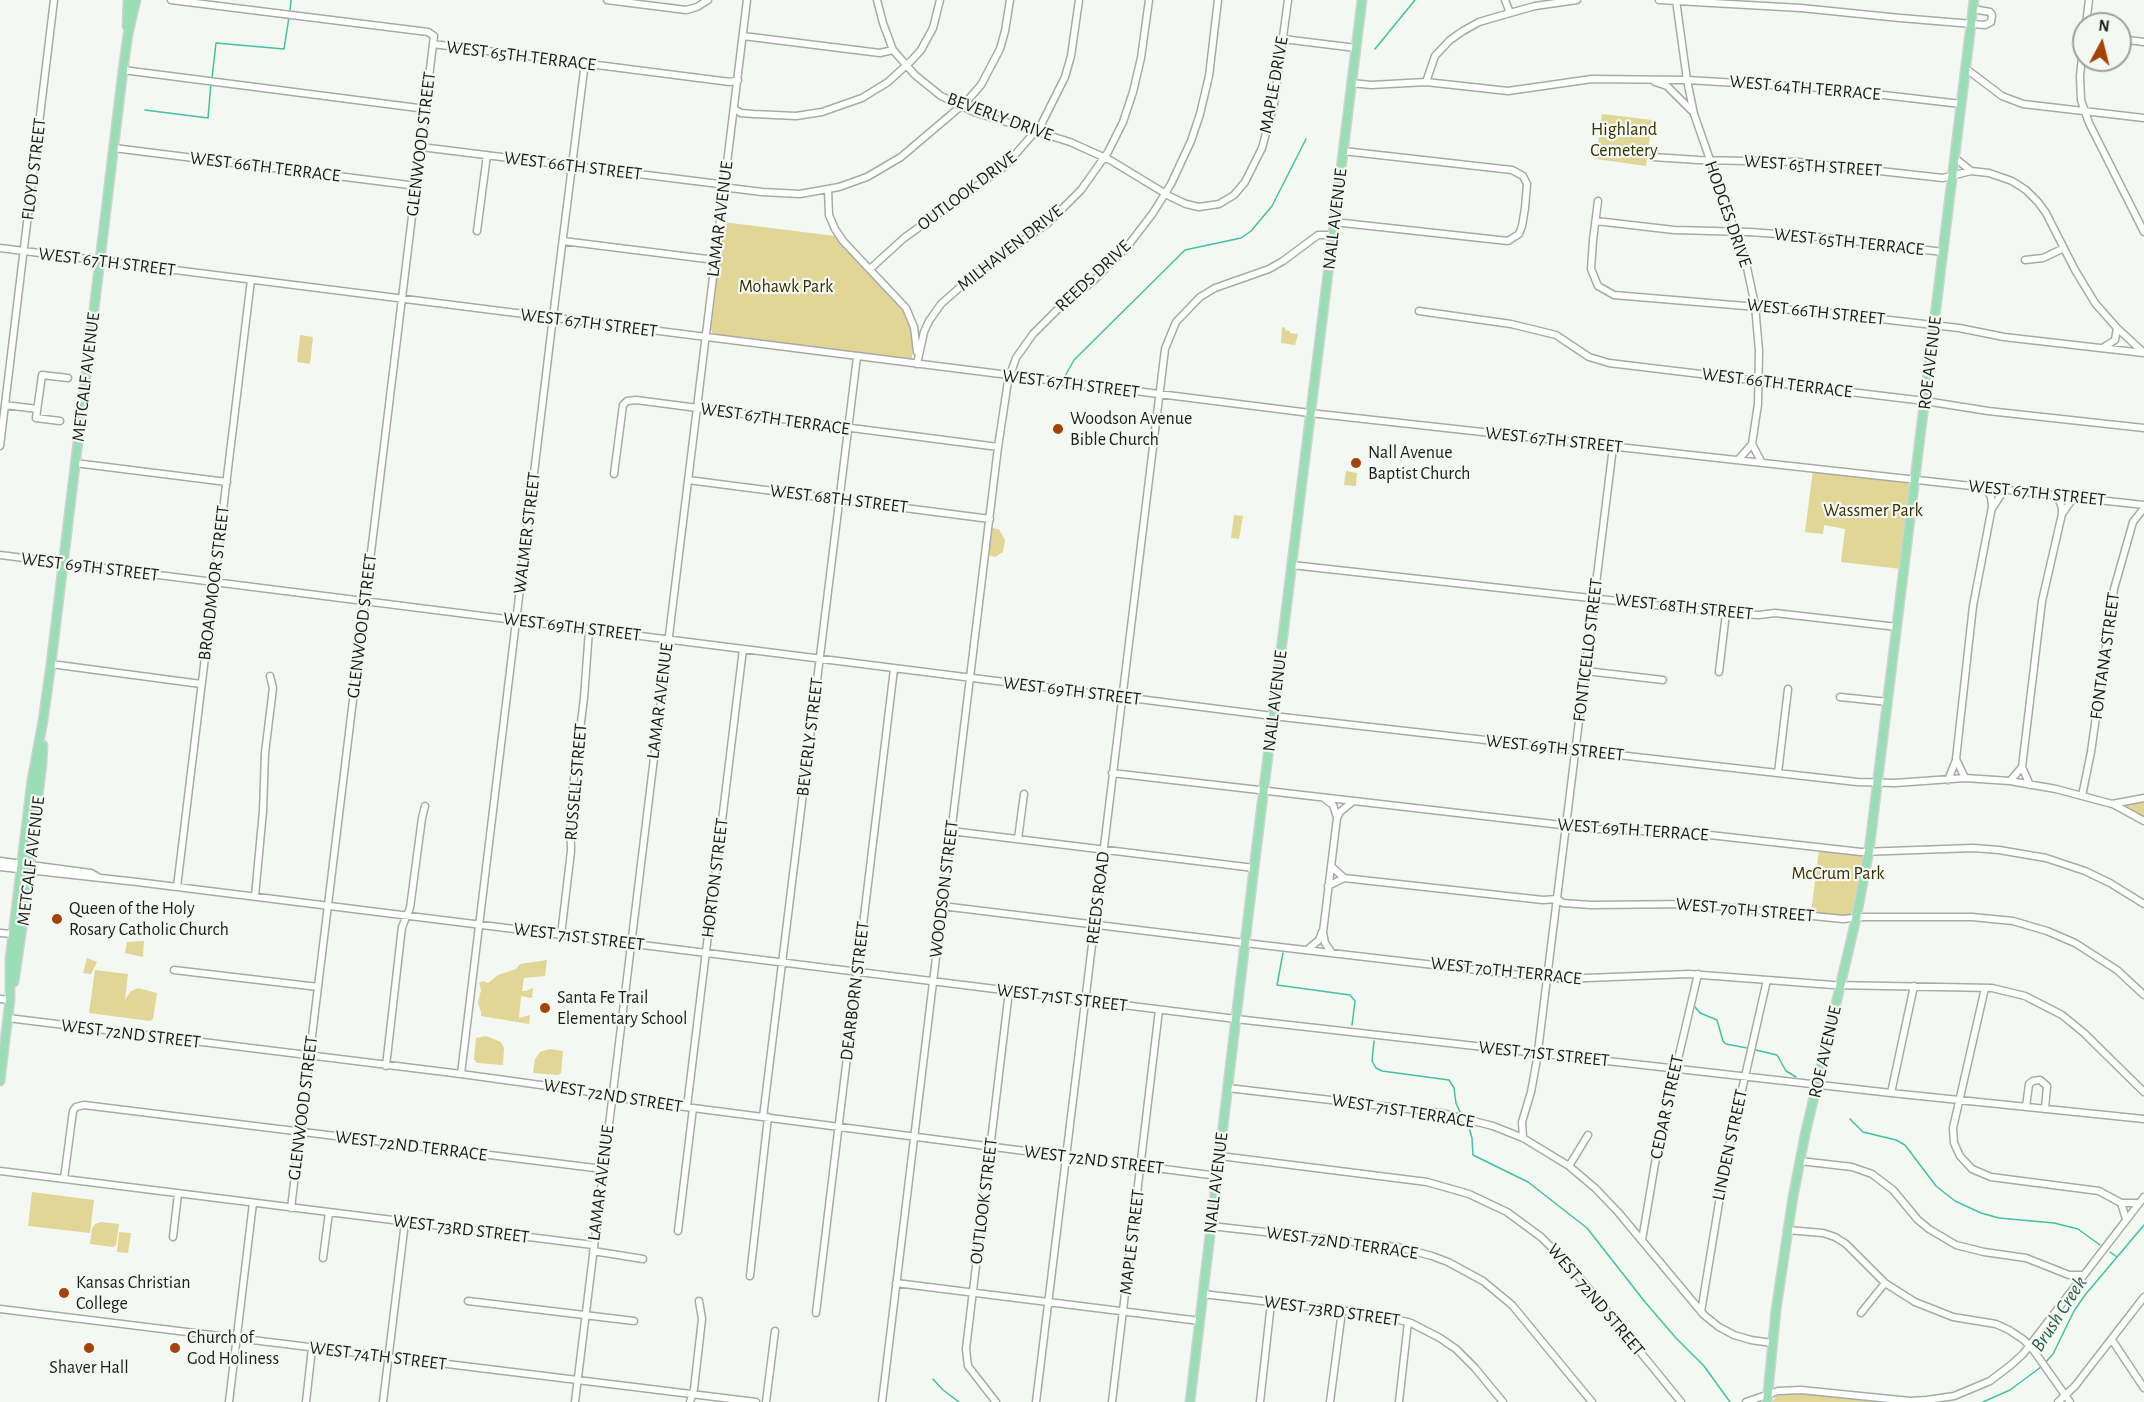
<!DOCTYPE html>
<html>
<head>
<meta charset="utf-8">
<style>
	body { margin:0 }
	#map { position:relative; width:2144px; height:1402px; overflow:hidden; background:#f4f8f2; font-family:"Alegreya Sans",sans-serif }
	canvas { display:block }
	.north { position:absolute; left:2072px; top:12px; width:60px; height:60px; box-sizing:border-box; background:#f4f8f2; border:2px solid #9ea09c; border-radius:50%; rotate:7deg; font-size:16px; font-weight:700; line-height:24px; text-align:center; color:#1c1d1b }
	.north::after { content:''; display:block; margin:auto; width:21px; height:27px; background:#a54205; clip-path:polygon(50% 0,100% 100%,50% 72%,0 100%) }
</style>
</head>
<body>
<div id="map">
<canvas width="2144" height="1402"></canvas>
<div class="north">N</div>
</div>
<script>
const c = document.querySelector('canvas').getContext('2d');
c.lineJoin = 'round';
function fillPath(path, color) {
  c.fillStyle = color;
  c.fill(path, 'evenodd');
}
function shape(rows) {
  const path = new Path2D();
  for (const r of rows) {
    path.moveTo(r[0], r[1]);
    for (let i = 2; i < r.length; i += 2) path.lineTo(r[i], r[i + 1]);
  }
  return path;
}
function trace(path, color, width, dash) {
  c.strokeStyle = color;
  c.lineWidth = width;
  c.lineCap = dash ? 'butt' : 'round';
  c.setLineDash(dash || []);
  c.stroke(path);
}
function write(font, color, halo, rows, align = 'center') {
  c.font = font + ' "Alegreya Sans",sans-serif';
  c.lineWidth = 4.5;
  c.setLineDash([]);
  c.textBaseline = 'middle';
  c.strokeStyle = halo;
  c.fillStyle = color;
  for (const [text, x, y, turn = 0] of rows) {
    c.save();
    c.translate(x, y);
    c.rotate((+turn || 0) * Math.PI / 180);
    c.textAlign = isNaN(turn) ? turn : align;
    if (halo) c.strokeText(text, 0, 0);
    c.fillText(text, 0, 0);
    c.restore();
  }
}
const green = shape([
	[1602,114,1652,120,1646,166,1596,159],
	[723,222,835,236,901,307,907,316,914,339,912,358,909,360,713,334,711,330],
	[1282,327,1286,328,1285,330,1290,331,1290,333,1298,334,1295,345,1281,343],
	[300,335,313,337,310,364,297,362],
	[1813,470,1907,481,1910,486,1901,569,1841,562,1845,529,1824,525,1823,534,1805,532],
	[1346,471,1357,473,1356,486,1344,485],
	[1234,515,1243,516,1239,539,1231,538],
	[992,528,999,529,1005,540,1003,552,995,557,989,555],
	[2144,801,2144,818,2122,807,2121,804],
	[1819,850,1863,856,1852,915,1849,917,1811,913],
	[144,941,143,957,125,953,127,942],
	[87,958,97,962,91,974,83,973],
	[547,960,545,976,524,978,522,991,526,991,533,988,532,998,521,996,519,1018,530,1015,529,1024,481,1016,481,1012,478,1003,481,990,479,983,483,981,488,983,498,975,516,969,520,964],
	[95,970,128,974,125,1000,130,992,138,988,157,993,153,1019,150,1021,89,1013],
	[486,1036,501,1042,504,1048,503,1065,477,1063,474,1059,476,1038],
	[550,1049,563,1051,561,1073,558,1075,533,1073,535,1059,540,1052],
	[32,1192,94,1200,90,1233,28,1226],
	[101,1222,119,1224,116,1245,113,1247,90,1244,92,1229,95,1224],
	[119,1232,131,1233,128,1253,117,1252],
	[1793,1393,1806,1393,1887,1402,1772,1402,1776,1396]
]);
const stream = shape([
	[290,12,291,0],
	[1375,49,1415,0],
	[212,78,216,43,284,49,289,17],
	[145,110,208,118,211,83],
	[1065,376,1074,360,1185,250,1241,238,1251,231,1272,206,1306,139],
	[1283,953,1277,985,1350,995,1355,1001,1352,1025],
	[1695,1007,1700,1013,1717,1020,1723,1041,1726,1044,1747,1048],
	[1374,1041,1372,1061,1376,1068,1382,1071,1449,1080,1454,1088,1456,1103,1460,1112],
	[1756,1050,1777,1055,1786,1071,1796,1077],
	[1850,1119,1863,1132,1896,1140,1905,1145,1936,1186,1955,1201,1981,1213,1999,1218,2054,1223,2078,1229,2100,1245],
	[1468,1124,1472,1138,1473,1155,1528,1182,1587,1228,1645,1302,1676,1338,1704,1366,1730,1402],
	[2110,1252,2117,1257],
	[2044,1364,2053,1354,2074,1311,2085,1295,2144,1225],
	[933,1379,943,1390,959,1402],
	[1983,1402,2010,1390,2041,1367]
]);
const minor = shape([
	[171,0,428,32,434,36,291,1208],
	[607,0,686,10,697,7,708,0],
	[877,0,883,23,893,50,915,75,941,96,974,112,1070,142,1110,160,1171,197,1186,204,1199,207,1219,204,1234,195,1245,182,1262,148,1274,104,1288,0],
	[1505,0,1510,13],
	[1659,0,1801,8,1900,18,1985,25,1991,22,1992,15,1990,12,1973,9],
	[1676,0,1687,80,1694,114,1746,263,1755,305,1759,351,1758,404,1752,444,1738,460],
	[2086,24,2089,0],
	[743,36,880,53,893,50],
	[2084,38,2080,76,2081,100,2089,123,2144,232],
	[1283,39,1356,48],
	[2120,39,2144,42],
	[433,44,730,82,738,80],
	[1965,68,2002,96,2023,104,2144,118],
	[123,70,426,109],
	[1426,82,1435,56,1450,40,1463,31,1479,22,1510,13,1535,6,1577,0],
	[1655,82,1667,86,1691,110],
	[1351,83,1371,85,1426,82,1508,91,1592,79,1687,80,1823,88,1961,104],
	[734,109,741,113,753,114,796,116,822,112,862,98,888,82,912,60,921,50,933,28,940,0],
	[421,147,719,184,730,188,762,192,800,194,839,187,867,177,901,157,967,101,981,85,1000,49,1005,31,1010,0],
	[114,148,417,186],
	[1653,157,1698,160,1798,162,1943,178,1971,171],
	[1955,158,1971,171,1989,173,2012,181,2026,190,2038,202,2046,213,2075,270,2095,303,2117,328,2142,351],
	[828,190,829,215,835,229,843,241,906,308,914,327,917,352],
	[1598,201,1593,240,1591,269,1598,286,1614,295,1829,313,1959,328,2004,337,2144,353],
	[1596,221,1674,230,1749,232,1820,237,1943,252],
	[1334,222,1508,241,1519,234,1522,226,1525,208,1527,184,1523,176,1512,170,1343,151],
	[477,231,487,155],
	[563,241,715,260],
	[0,248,1310,413,2144,505],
	[2025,260,2043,258,2064,248],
	[870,269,904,238,1005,166,1041,125,1065,77,1071,56,1079,0],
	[1419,311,1511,324,1556,335,1589,357,1609,363,1925,401,1988,411,2144,428],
	[2104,347,2115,340,2117,328],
	[917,364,924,332,929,321,941,304,975,274,1048,223,1081,190,1108,152,1123,122,1133,92,1141,58,1149,0],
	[5,405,37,409],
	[60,421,36,418,42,375,68,378],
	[1752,444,1762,463],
	[0,446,54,0],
	[75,463,227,482],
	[614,474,623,405,627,401,636,400,998,447],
	[688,480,990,519],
	[1993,507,2004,490],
	[2062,514,2074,497],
	[0,555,1273,716,1857,782,1895,783,1965,778,2010,781,2056,789,2112,804,2144,798],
	[1292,565,1726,613,1759,615,1775,613,1897,627],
	[51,664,201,684],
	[1586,671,1663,680],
	[1719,672,1726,613],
	[1840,697,1888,702],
	[2022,767,2030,785],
	[1112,773,1596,829,1692,833,1861,852,1973,848,1999,850,2046,858,2085,871,2110,883,2144,904],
	[1778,773,1788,689],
	[1965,778,1956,759,1973,606,1992,507,1991,497,1986,488],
	[1948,780,1956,760],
	[2010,781,2022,767,2042,601,2062,514,2062,508,2057,495],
	[2082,796,2091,752,2114,589,2133,522,2144,508],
	[1325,799,1333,805,1337,817],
	[2113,804,2144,821],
	[951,831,1254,868],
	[1018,839,1024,794],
	[0,861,91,873,98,877],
	[1331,866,1344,878,1543,900,1557,899,1563,903,1591,905,1694,904,1843,919,1864,917,1972,917,2013,921,2047,931,2075,943,2117,970,2144,995],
	[0,867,137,882,1236,1019,1891,1093,2144,1119],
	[1328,886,1344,878],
	[177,887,251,280],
	[255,896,263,811,265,753,273,688,270,676],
	[942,906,1245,943,1537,977,1548,975,1561,979,1689,974,1833,985,1992,988,2025,996,2062,1015,2084,1033,2144,1092],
	[0,933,13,934],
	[561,935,571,851,570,811,584,698,589,630],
	[1307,950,1319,940,1322,932],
	[1332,953,1325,943,1323,932,1337,818,1340,812,1352,802],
	[174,970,318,987],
	[1985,988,1953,1128,1954,1143,1960,1156,1972,1169,1991,1177,2099,1191,2121,1203,2126,1219],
	[0,999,10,1000],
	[8,1018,461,1074,584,1091,612,1097,693,1108,1218,1176],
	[386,1066,402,927,410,908,422,818,425,806],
	[461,1074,552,325,584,70,588,64],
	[1228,1088,1442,1113,1493,1126,1523,1138,1569,1166,1595,1188,1618,1212,1704,1315,1719,1327,1734,1335,1751,1340,1772,1343],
	[1891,1093,1914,986],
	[687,1107,743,649],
	[2026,1107,2029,1084,2033,1081,2040,1080,2047,1086,2045,1109],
	[763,1117,857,357],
	[1523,1138,1522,1122,1531,1092,1537,1059,1613,447],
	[1220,1156,1427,1182,1469,1194,1507,1212,1541,1237,1571,1267,1681,1402],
	[1800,1161,1852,1167,1872,1174,1893,1190,1918,1220,1929,1229,1956,1245,1984,1252,2026,1258,2069,1275,2084,1275],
	[1569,1166,1588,1135],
	[0,1171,593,1245],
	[64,1179,73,1111,76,1107,84,1105,603,1169],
	[2121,1203,2139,1203],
	[1211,1226,1398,1247,1432,1256,1448,1262,1483,1281,1512,1305,1592,1402],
	[1787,1230,1823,1233,1835,1237,1846,1244,1885,1283,1915,1302,1953,1317,1996,1324,2009,1330,2024,1340,2034,1351,2070,1402],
	[678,1231,693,1108],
	[173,1237,178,1194],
	[1642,1240,1659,1140,1698,974],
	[593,1251,643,1259],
	[323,1258,329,1212],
	[750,1276,768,1117],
	[896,1283,1200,1321],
	[1203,1294,1380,1315,1411,1323,1440,1338,1456,1349,1475,1368,1503,1402],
	[468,1301,634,1321],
	[0,1309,756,1402],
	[1701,1312,1726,1160,1767,980],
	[816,1313,894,669],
	[1861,1313,1885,1283],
	[2112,1340,2144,1388],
	[229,1402,253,1203],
	[306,1402,312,1348],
	[383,1402,405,1222],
	[575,1402,747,0],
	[690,1402,694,1389,702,1319,699,1301],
	[766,1402,775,1331],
	[882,1402,998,447,1008,381,1016,358,1033,334,1057,310,1094,280,1127,247,1153,213,1171,184,1191,141,1200,114,1209,76,1218,0],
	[996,1402,968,1366,966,1349,1009,991],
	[1036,1402,1165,349,1176,322,1200,297,1215,288,1269,269,1283,261,1318,235,1332,235],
	[1112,1402,1159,1010],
	[1260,1402,1271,1303],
	[1330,1402,1342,1311],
	[1399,1402,1408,1322],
	[1746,1402,1778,1391,1801,1390,1910,1401,1927,1400,1954,1396,1990,1381,2011,1365,2023,1354,2144,1197],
	[2058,1402,2075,1386,2144,1297]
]);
const major = shape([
	[127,26,128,0],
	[14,982,24,914,42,763,43,745],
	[0,1081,10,1000,10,959,21,869,32,780,43,721,51,664,123,70,128,34,136,0],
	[1190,1402,1254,868,1362,0],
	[1767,1402,1776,1310,1793,1197,1805,1135,1856,919,1869,851,1974,0]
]);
const markers = [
	[1058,429,6,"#a54205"],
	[1356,463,6,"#a54205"],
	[57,919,6,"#a54205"],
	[545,1008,6,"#a54205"],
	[64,1293,6,"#a54205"],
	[89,1348,6,"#a54205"],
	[175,1348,6,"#a54205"]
];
const streetNames = [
	["WEST 65TH TERRACE",521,56,7],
	["MAPLE DRIVE",1274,85,-80],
	["WEST 64TH TERRACE",1805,88,5],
	["BEVERLY DRIVE",1000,117,20],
	["GLENWOOD STREET",421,144,-83],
	["WEST 66TH STREET",573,166,7],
	["WEST 65TH STREET",1813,166,4],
	["WEST 66TH TERRACE",265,167,7],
	["FLOYD STREET",34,169,-83],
	["OUTLOOK DRIVE",967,191,-37],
	["HODGES DRIVE",1728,214,71],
	["LAMAR AVENUE",720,219,-83],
	["NALL AVENUE",1335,219,-83],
	["WEST 65TH TERRACE",1849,242,6],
	["MILHAVEN DRIVE",1010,248,-38],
	["WEST 67TH STREET",107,262,7],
	["REEDS DRIVE",1093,276,-43],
	["WEST 66TH STREET",1816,312,6],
	["WEST 67TH STREET",589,323,7],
	["ROE AVENUE",1930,363,-83],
	["METCALF AVENUE",86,377,-83],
	["WEST 66TH TERRACE",1777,383,7],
	["WEST 67TH STREET",1071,384,7],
	["WEST 67TH TERRACE",775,419,8],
	["WEST 67TH STREET",1554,440,6],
	["WEST 67TH STREET",2037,493,6],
	["WEST 68TH STREET",839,499,7],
	["WALMER STREET",527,533,-83],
	["WEST 69TH STREET",90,567,7],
	["BROADMOOR STREET",214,583,-83],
	["WEST 68TH STREET",1684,607,6],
	["GLENWOOD STREET",362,626,-83],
	["WEST 69TH STREET",572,627,7],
	["FONTICELLO STREET",1588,650,-83],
	["FONTANA STREET",2105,656,-82],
	["WEST 69TH STREET",1072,691,7],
	["LAMAR AVENUE",660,701,-83],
	["NALL AVENUE",1275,701,-83],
	["BEVERLY STREET",810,737,-83],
	["WEST 69TH STREET",1555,748,6],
	["RUSSELL STREET",576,782,-85],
	["WEST 69TH TERRACE",1633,830,4],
	["METCALF AVENUE",31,861,-83],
	["HORTON STREET",715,878,-83],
	["WOODSON STREET",944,889,-83],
	["REEDS ROAD",1098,898,-83],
	["WEST 70TH STREET",1745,910,5],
	["WEST 71ST STREET",579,937,7],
	["WEST 70TH TERRACE",1506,971,6],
	["DEARBORN STREET",855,991,-83],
	["WEST 71ST STREET",1062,998,7],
	["WEST 72ND STREET",131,1034,7],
	["ROE AVENUE",1825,1052,-77],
	["WEST 71ST STREET",1544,1054,6],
	["WEST 72ND STREET",613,1096,9],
	["CEDAR STREET",1667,1107,-78],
	["GLENWOOD STREET",303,1108,-83],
	["WEST 71ST TERRACE",1403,1111,9],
	["LINDEN STREET",1730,1145,-78],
	["WEST 72ND TERRACE",411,1146,7],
	["WEST 72ND STREET",1094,1160,7],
	["LAMAR AVENUE",601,1183,-83],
	["NALL AVENUE",1216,1183,-83],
	["OUTLOOK STREET",984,1201,-83],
	["WEST 73RD STREET",461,1229,7],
	["MAPLE STREET",1132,1242,-83],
	["WEST 72ND TERRACE",1342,1243,8],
	["WEST 72ND STREET",1596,1300,50],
	["WEST 73RD STREET",1332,1311,8],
	["WEST 74TH STREET",378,1356,7]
];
const parkNames = [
	["Highland",1624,130],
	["Cemetery",1624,151],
	["Mohawk Park",786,287],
	["Wassmer Park",1873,511],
	["McCrum Park",1838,874]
];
const poiNames = [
	["Woodson Avenue",1070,419],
	["Bible Church",1070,440],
	["Nall Avenue",1368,453],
	["Baptist Church",1368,474],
	["Queen of the Holy",69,909],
	["Rosary Catholic Church",69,930],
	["Santa Fe Trail",557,998],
	["Elementary School",557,1019],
	["Kansas Christian",76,1283],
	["College",76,1304],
	["Church of",187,1338],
	["God Holiness",187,1359],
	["Shaver Hall",89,1368,"center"]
];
const waterNames = [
	["Brush Creek",2059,1314,-57]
];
fillPath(green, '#e1d695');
trace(stream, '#40c2a4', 1.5);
trace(minor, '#a7aba6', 9);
trace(major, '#d2d2d1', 11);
trace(minor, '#fff', 6);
trace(major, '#9adeb6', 8);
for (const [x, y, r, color] of markers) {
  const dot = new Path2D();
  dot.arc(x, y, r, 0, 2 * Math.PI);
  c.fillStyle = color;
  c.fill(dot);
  trace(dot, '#f4f8f2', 2);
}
write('18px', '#1c1d1b', '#f4f8f2', streetNames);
write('18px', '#373003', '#f4f8f2', parkNames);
write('18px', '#1c1d1b', '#f4f8f2', poiNames, 'left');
write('italic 20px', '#2a5e50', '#f4f8f2', waterNames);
</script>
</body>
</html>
